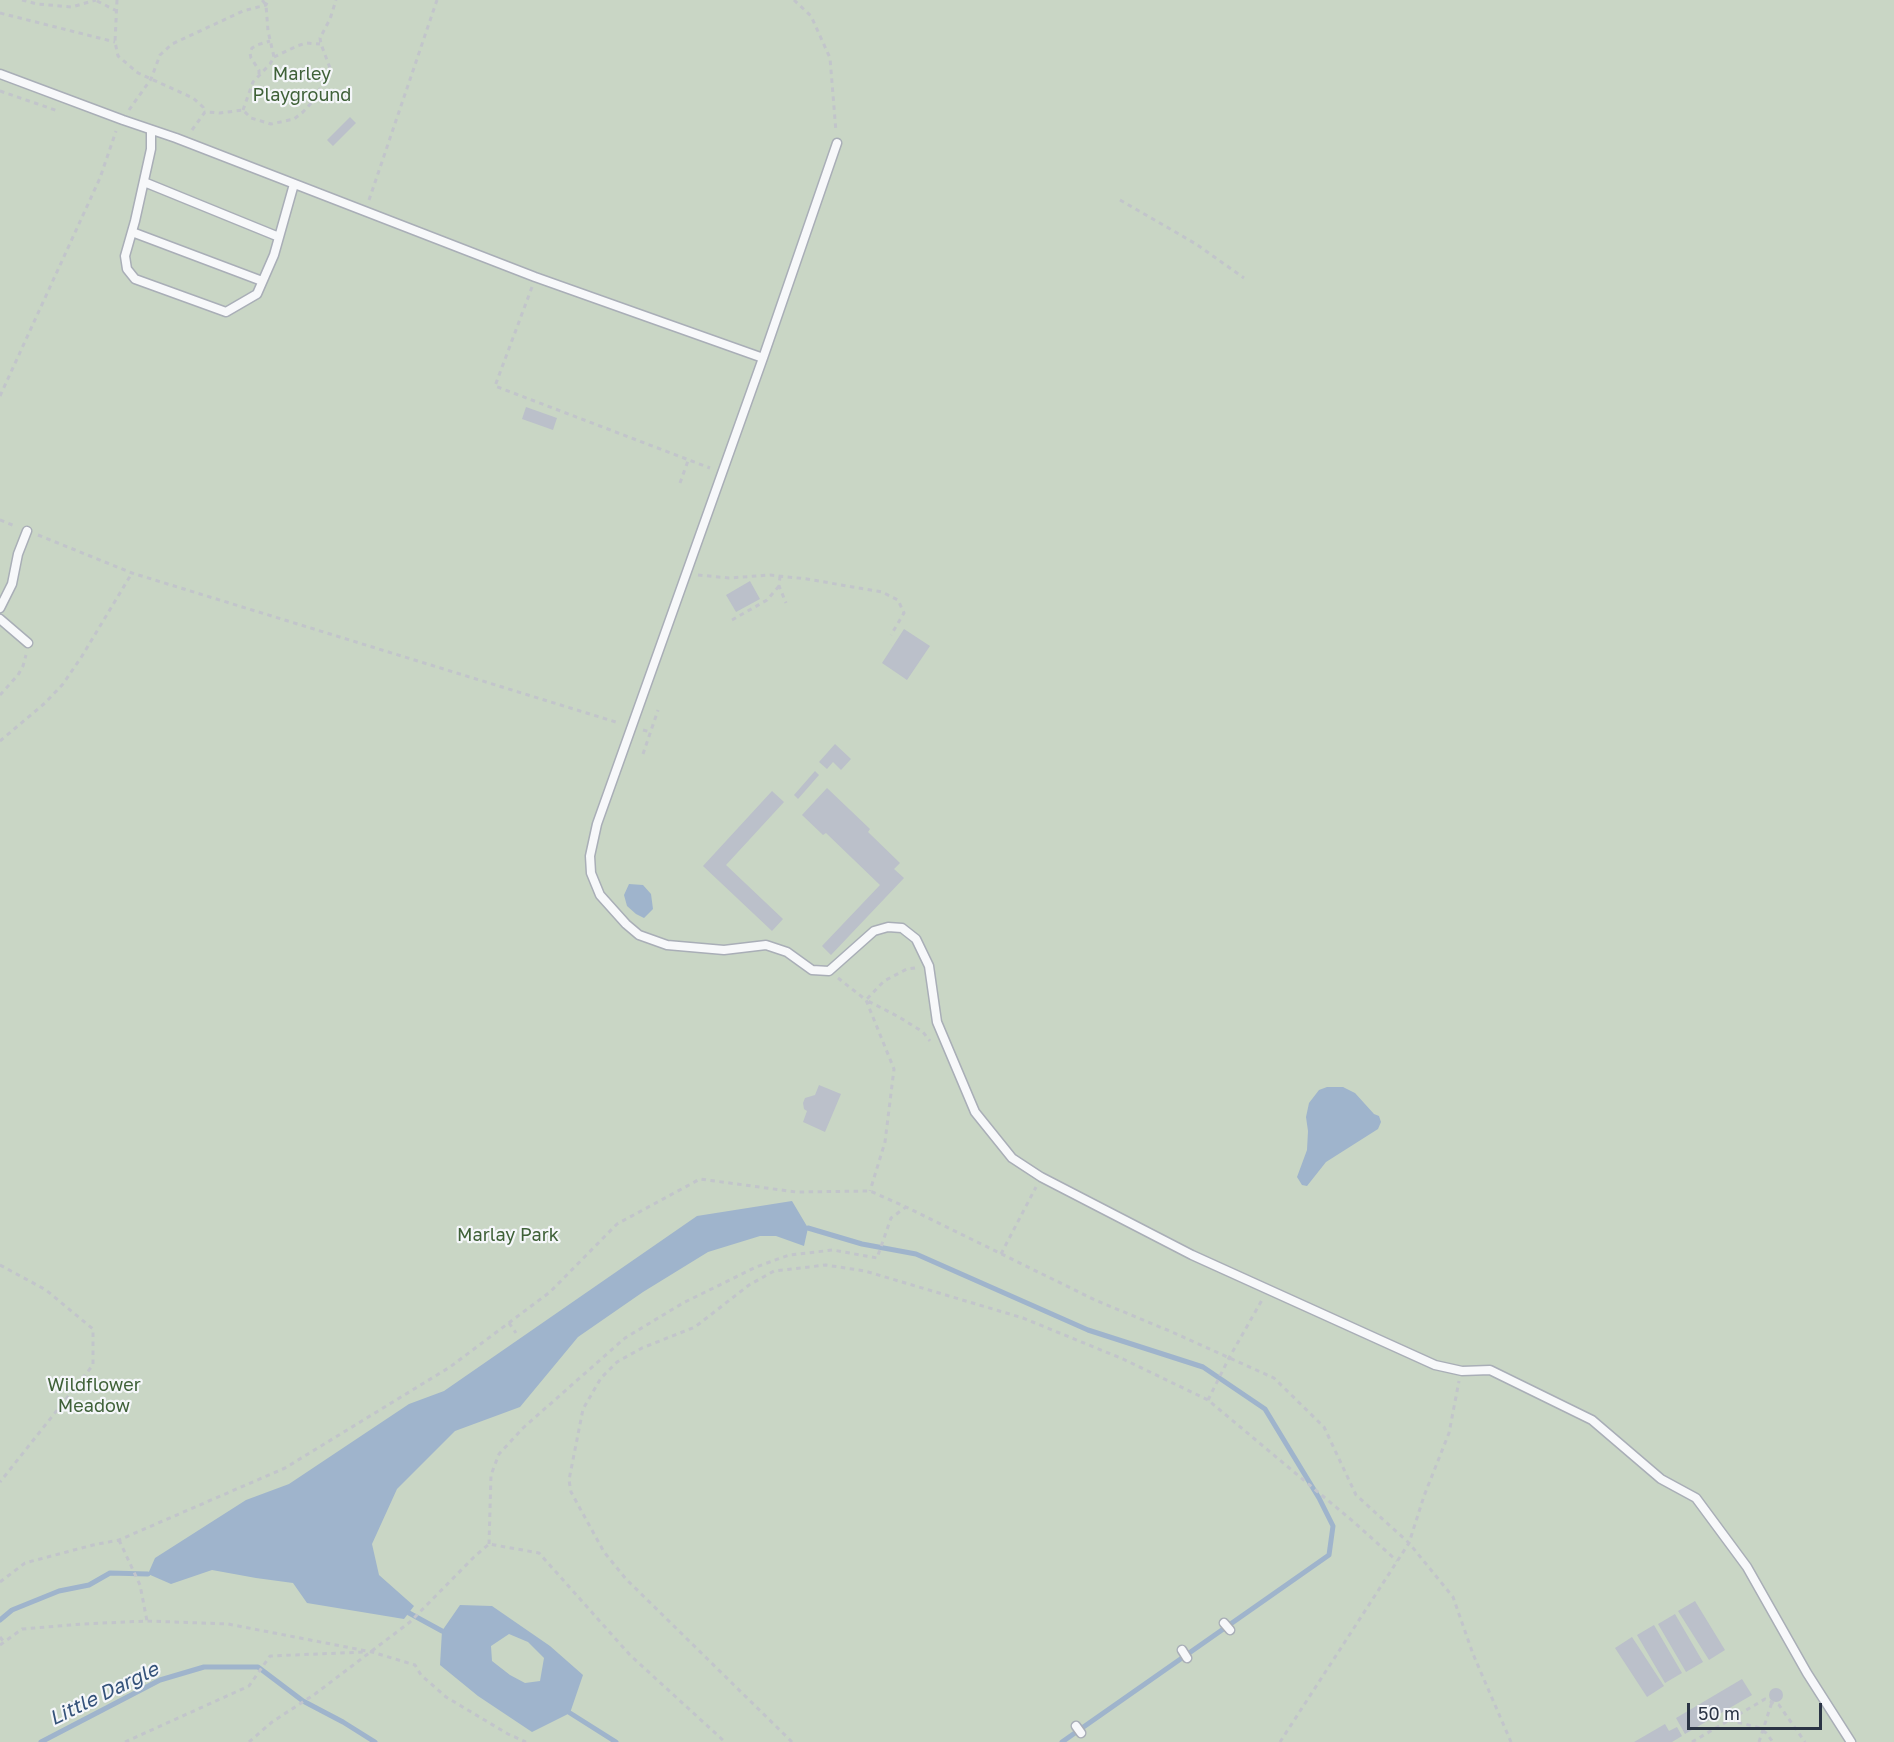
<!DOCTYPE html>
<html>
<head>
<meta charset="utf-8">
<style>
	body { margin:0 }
	#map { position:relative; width:1894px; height:1742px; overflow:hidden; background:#e4e7ec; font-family:"Golos Text",sans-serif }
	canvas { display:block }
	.scale { position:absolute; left:1687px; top:1703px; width:135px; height:27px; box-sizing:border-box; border:3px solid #2b3445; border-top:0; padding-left:8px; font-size:18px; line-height:21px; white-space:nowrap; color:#2b3445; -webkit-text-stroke:4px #f4f6f9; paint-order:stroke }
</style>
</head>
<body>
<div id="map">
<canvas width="1894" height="1742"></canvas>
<div class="scale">50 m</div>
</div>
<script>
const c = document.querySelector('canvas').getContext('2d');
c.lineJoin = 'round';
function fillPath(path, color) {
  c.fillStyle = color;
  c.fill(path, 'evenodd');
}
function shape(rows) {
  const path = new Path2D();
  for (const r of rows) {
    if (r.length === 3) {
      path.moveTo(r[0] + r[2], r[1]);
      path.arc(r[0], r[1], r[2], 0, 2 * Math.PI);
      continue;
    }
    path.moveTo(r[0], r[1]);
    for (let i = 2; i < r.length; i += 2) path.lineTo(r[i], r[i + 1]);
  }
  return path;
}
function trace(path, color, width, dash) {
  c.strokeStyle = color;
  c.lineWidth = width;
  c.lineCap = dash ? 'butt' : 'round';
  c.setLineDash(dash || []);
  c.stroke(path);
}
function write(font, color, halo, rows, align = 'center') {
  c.font = font + ' "Golos Text",sans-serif';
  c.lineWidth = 4.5;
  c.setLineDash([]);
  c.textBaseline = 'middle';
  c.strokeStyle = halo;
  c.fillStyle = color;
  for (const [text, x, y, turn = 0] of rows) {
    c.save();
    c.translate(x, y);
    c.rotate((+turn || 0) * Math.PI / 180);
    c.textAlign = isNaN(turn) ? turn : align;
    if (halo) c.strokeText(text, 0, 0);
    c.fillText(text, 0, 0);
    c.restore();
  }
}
const green = shape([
	[0,0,1894,0,1894,1742,0,1742]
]);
const water = shape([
	[629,884,643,885,651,894,653,909,644,918,636,914,627,906,624,895],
	[1327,1087,1343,1087,1355,1093,1374,1114,1379,1116,1381,1122,1378,1129,1326,1162,1307,1186,1302,1185,1297,1177,1307,1150,1308,1131,1306,1117,1309,1103,1319,1090],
	[792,1201,808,1228,804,1246,776,1236,760,1236,708,1252,643,1292,578,1337,520,1407,455,1431,397,1489,372,1544,379,1575,414,1606,404,1619,307,1603,293,1583,256,1578,212,1570,171,1584,148,1574,155,1558,246,1500,289,1484,409,1404,444,1391,697,1216],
	[460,1605,492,1606,550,1646,583,1675,570,1713,532,1732,478,1696,440,1665,442,1631],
	[509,1634,528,1642,544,1658,540,1681,525,1683,510,1675,492,1661,491,1646]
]);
const stream = shape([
	[808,1228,862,1244,916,1254,1088,1330,1203,1367,1265,1409,1319,1498,1333,1526,1329,1555,1062,1742],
	[409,1613,442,1631],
	[0,1620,12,1610,59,1591,89,1585,110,1573,148,1574],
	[570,1713,616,1742],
	[41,1742,160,1680,204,1667,258,1667,303,1701,343,1722,375,1742]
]);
const building = shape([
	[350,117,356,123,333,146,327,140],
	[526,407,557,418,553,430,522,419],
	[750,581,760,599,736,612,726,595],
	[904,629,930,646,907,680,882,663],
	[835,744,851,759,841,770,833,762,827,769,819,762],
	[815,771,819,775,798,799,794,795],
	[827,788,870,829,868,832,900,863,894,869,904,878,831,955,822,946,880,885,826,833,823,835,802,815],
	[772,791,784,802,726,865,783,919,772,931,703,866],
	[819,1085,841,1094,825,1132,803,1122,807,1111,804,1109,803,1103,805,1098,815,1095],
	[1695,1601,1725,1650,1709,1660,1678,1611],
	[1675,1614,1703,1662,1686,1672,1658,1624],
	[1654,1625,1682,1673,1665,1683,1637,1635],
	[1632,1637,1664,1686,1647,1697,1615,1648],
	[1742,1679,1752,1695,1685,1734,1676,1718],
	[1776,1695,7],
	[1665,1724,1669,1731,1677,1727,1682,1736,1672,1742,1634,1742]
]);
const path = shape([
	[22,0,37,4,72,7,96,0],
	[117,0,115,42,118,56,138,73,193,98,203,107,205,112],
	[794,0,811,16,830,58,836,132],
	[97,1,117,11],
	[0,13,115,42],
	[274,57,297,46,306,43,320,44],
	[259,74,259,70,251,58,250,53,252,48,257,45,270,41],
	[0,91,58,111],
	[129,110,151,79,160,55,172,44,243,11,266,5,268,0],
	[243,110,253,82,270,64,274,57,268,31,266,5,262,0],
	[192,130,205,112,220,113,243,110,251,118,271,124,294,119,303,112,315,99,330,68,321,44,320,38,330,19,336,0],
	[369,200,437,0],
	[1120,200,1196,244,1244,278],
	[532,287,495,386,710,468],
	[0,396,100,178,116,131],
	[680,483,688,461],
	[0,520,15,526],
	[38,535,132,573,619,723],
	[698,575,729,578,770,575,807,579,882,592,898,600,904,613,891,635],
	[780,576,779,586,786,603],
	[732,620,767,600,779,586],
	[0,695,18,675,23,666,26,655],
	[643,730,651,732],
	[0,741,45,703,63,684,82,656,132,573],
	[643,754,658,710],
	[915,968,907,969,884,981,866,1000,899,1017,923,1032,930,1041],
	[838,978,866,1000,894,1069,885,1142,870,1191],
	[1001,1254,1036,1187],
	[0,1265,46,1290,93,1329,93,1365,0,1482],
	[509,1323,516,1333],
	[1208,1400,1229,1358,1262,1300],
	[119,1540,140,1585,147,1621],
	[489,1544,491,1475,499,1454,523,1428,625,1338,683,1303,756,1267,789,1255,833,1250,877,1258,891,1218,906,1207],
	[0,1582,25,1563,93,1545,119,1540,285,1468,450,1367,550,1292,617,1224,700,1179,796,1192,870,1191,906,1207,1095,1300,1172,1332,1274,1378,1324,1427,1356,1495,1409,1543,1453,1597,1473,1654,1511,1742],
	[0,1637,4,1642],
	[0,1645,22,1629,83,1624,147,1621,228,1624,372,1652,415,1665,421,1675,446,1697,508,1734,526,1742],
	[1729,1720,1760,1728,1766,1733,1773,1742],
	[125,1742,249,1686,270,1656,365,1652],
	[249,1742,272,1722,315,1694,410,1622,474,1557,489,1544,539,1553,630,1655,725,1742],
	[792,1742,626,1579,604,1552,571,1492,569,1480,583,1409,601,1378,617,1362,642,1348,695,1327,749,1285,774,1271,826,1265,865,1271,1023,1318,1123,1359,1208,1400,1355,1523,1397,1561],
	[1280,1742,1409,1543,1424,1496,1449,1433,1459,1381],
	[1692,1742,1765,1699,1779,1705,1805,1742],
	[1759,1742,1772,1702]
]);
const lane = shape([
	[0,74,123,120,176,138,535,277,763,358,597,824,590,856,591,873,600,895,626,924,639,935,667,945,724,950,766,945,787,952,812,970,829,971,874,931,888,927,902,928,916,939,929,966,937,1022,975,1112,1012,1158,1041,1177,1192,1255,1435,1365,1462,1371,1490,1370,1592,1420,1661,1479,1696,1498,1747,1567,1807,1673,1851,1742],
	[151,130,151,149,135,221,125,256,127,269,135,279,226,312,257,294,274,255,294,184],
	[144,182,279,237],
	[132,232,262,281],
	[763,358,837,143],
	[0,608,12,584,18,554,27,531],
	[0,619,28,643],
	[1224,1623,1230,1630],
	[1182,1650,1187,1658],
	[1076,1726,1081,1733]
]);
const parkNames = [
	["Marley",302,74],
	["Playground",302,95],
	["Marlay Park",508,1235],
	["Wildflower",94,1385],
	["Meadow",94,1406]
];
const waterNames = [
	["Little Dargle",104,1694,-26]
];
fillPath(green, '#c9d6c5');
fillPath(water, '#9fb4cc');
trace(stream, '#9fb4cc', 5);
fillPath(building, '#bbc0ca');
trace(lane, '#a9aeb7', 11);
trace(path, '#c2c5cb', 3, [4.5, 4.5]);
trace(lane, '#f7f8fa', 8);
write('18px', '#3f6138', '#f4f6f9', parkNames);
write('italic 20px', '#34527a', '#f4f6f9', waterNames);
</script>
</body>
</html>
